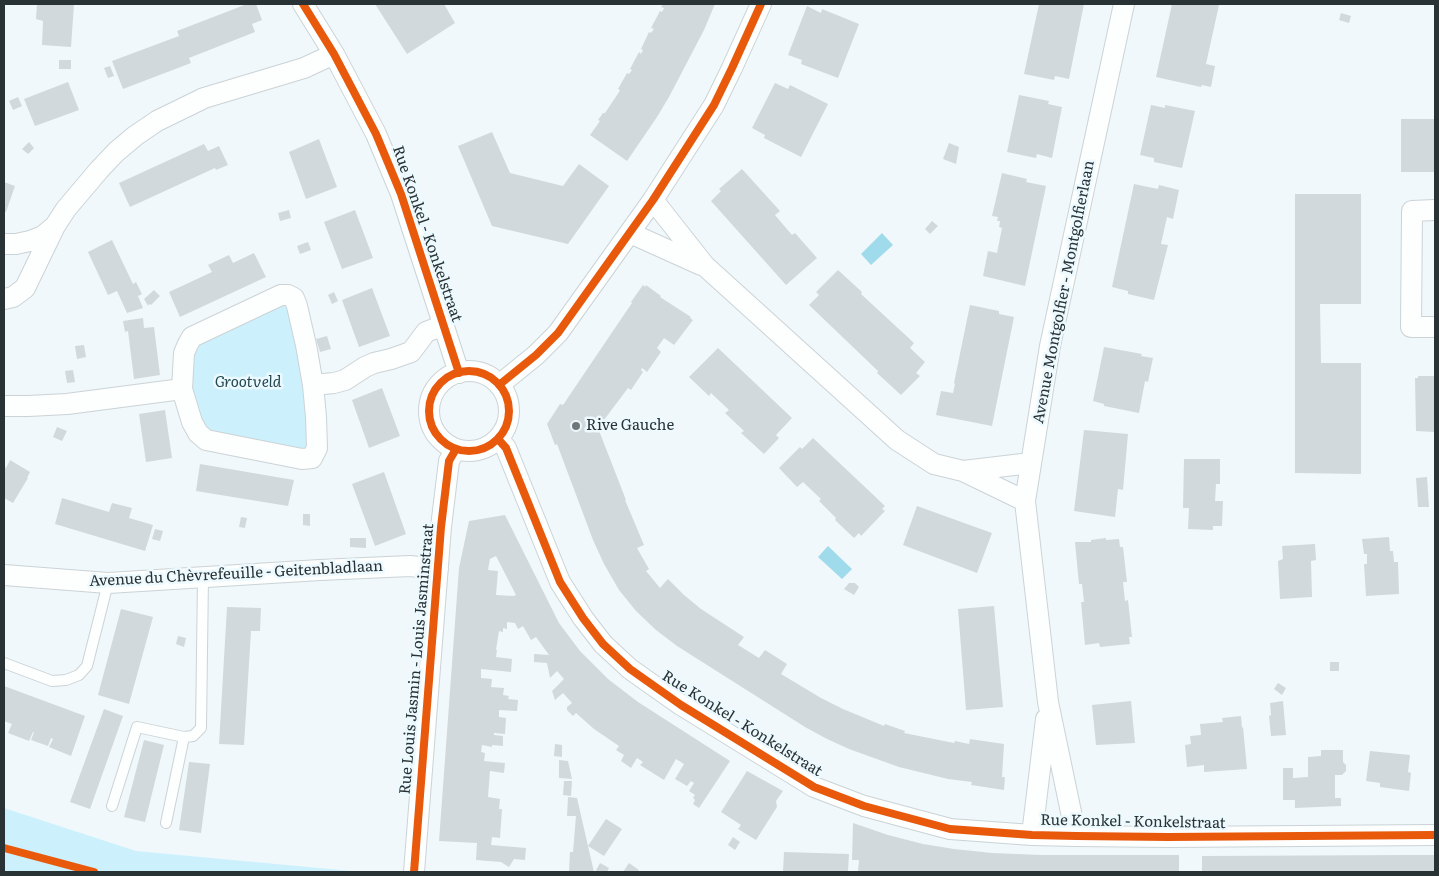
<!DOCTYPE html>
<html>
<head>
<meta charset="utf-8">
<style>
	body { margin:0 }
	#map { position:relative; width:1439px; height:876px; overflow:hidden; background:#f0f8fb; font-family:Literata,serif }
	canvas { display:block }
	.frame { position:absolute; inset:0; border:5px solid #293235; pointer-events:none }
</style>
</head>
<body>
<div id="map">
<canvas width="1439" height="876"></canvas>
<div class="frame"></div>
</div>
<script>
const c = document.querySelector('canvas').getContext('2d');
c.lineJoin = 'round';
function fillPath(path, color) {
  c.fillStyle = color;
  c.fill(path, 'evenodd');
}
function shape(rows) {
  const path = new Path2D();
  for (const r of rows) {
    if (r.length === 3) {
      path.moveTo(r[0] + r[2], r[1]);
      path.arc(r[0], r[1], r[2], 0, 2 * Math.PI);
      continue;
    }
    path.moveTo(r[0], r[1]);
    for (let i = 2; i < r.length; i += 2) path.lineTo(r[i], r[i + 1]);
  }
  return path;
}
function trace(path, color, width, dash) {
  c.strokeStyle = color;
  c.lineWidth = width;
  c.lineCap = dash ? 'butt' : 'round';
  c.setLineDash(dash || []);
  c.stroke(path);
}
function write(font, color, halo, rows, align = 'center') {
  c.font = font + ' Literata,serif';
  c.lineWidth = 5;
  c.setLineDash([]);
  c.textBaseline = 'middle';
  c.strokeStyle = halo;
  c.fillStyle = color;
  for (const [text, x, y, turn = 0] of rows) {
    c.save();
    c.translate(x, y);
    c.rotate((+turn || 0) * Math.PI / 180);
    c.textAlign = isNaN(turn) ? turn : align;
    if (halo) c.strokeText(text, 0, 0);
    c.fillText(text, 0, 0);
    c.restore();
  }
}
const green = shape([
	[286,301,304,363,310,442,305,451,204,431,188,379,192,345],
	[4,808,136,851,362,872,4,872]
]);
const water = shape([
	[882,233,893,245,871,265,861,254],
	[828,546,852,569,842,579,818,557]
]);
const building = shape([
	[37,4,74,4,71,47,42,45,43,21,36,19],
	[247,4,256,4,262,20,252,24,255,32,189,58,191,63,123,89,112,61,179,36,177,31],
	[375,4,444,4,455,23,407,54],
	[663,4,715,4,704,30,669,97,657,117,627,161,590,135,600,121,598,120,603,113,605,113,619,92,620,90,618,89,627,73,629,74,632,70,630,69,639,52,641,54,643,50,641,49,649,32,651,33,654,29,651,28,660,11,662,12,664,8,661,7],
	[1039,4,1084,4,1069,79,1055,76,1054,80,1024,74],
	[1172,4,1211,4,1219,5,1206,64,1215,66,1211,87,1202,85,1201,87,1156,77],
	[807,6,821,13,822,9,859,24,838,78,801,64,802,60,788,55],
	[1341,13,1351,16,1349,23,1339,20],
	[59,60,71,60,71,69,59,69],
	[110,66,114,76,108,78,104,68],
	[68,82,79,110,35,126,24,99],
	[775,83,788,89,790,85,828,104,801,157,764,138,765,135,752,128],
	[1019,95,1049,101,1048,104,1062,107,1052,158,1037,154,1036,158,1007,152],
	[18,97,22,106,13,110,9,101],
	[1151,105,1165,108,1165,105,1195,111,1182,168,1154,162,1154,158,1140,155],
	[1401,119,1435,119,1435,172,1401,172],
	[492,132,510,173,563,186,579,164,609,186,568,244,492,226,458,146],
	[319,139,337,187,306,199,289,152],
	[29,142,34,148,28,154,22,149],
	[949,143,959,147,956,164,943,159],
	[204,144,208,151,219,146,228,165,216,170,215,168,130,207,119,183],
	[742,169,780,211,775,215,792,235,795,233,817,258,786,285,711,201,721,191,719,189],
	[1002,173,1027,179,1026,182,1046,186,1025,286,983,276,988,251,997,253,1002,228,999,227,1000,221,997,221,998,217,992,216],
	[4,182,15,186,6,212,4,211],
	[1134,184,1158,189,1159,185,1179,190,1173,219,1167,217,1161,244,1168,245,1154,300,1128,294,1128,291,1112,287],
	[1295,194,1361,194,1361,304,1320,304,1321,363,1361,363,1361,474,1295,473],
	[289,210,291,218,280,221,278,213],
	[355,210,373,258,342,269,324,222],
	[932,221,938,226,930,234,925,229],
	[112,240,133,284,136,282,142,294,138,296,143,308,127,313,117,291,108,295,88,252],
	[308,242,311,250,300,254,297,246],
	[254,253,266,277,180,317,169,292,212,272,208,265,229,255,233,263],
	[838,270,862,292,861,294,914,343,910,348,925,362,916,373,920,376,901,395,877,373,878,371,809,305,819,295,816,292],
	[643,285,645,287,646,285,661,296,660,297,691,317,690,318,693,320,674,345,664,338,657,348,661,352,647,372,642,368,641,370,643,372,631,390,628,388,598,428,626,500,625,500,644,545,637,548,649,569,646,571,660,588,668,579,684,595,701,609,744,637,738,645,759,658,765,650,787,664,781,674,821,698,843,709,884,726,885,724,905,731,904,733,954,743,955,741,969,744,970,739,1004,744,1002,777,1005,777,1004,790,971,785,972,782,948,779,899,767,849,749,827,739,805,727,677,646,656,630,636,611,619,590,604,564,593,540,557,444,555,445,547,424,560,404,563,405,619,322,632,303,631,302],
	[372,288,390,336,359,347,342,300],
	[154,290,160,296,151,305,149,304,148,306,144,299],
	[334,292,338,301,332,304,328,295],
	[970,305,999,311,999,314,1014,317,992,426,936,415,941,391,953,393,955,384,954,383],
	[143,318,144,328,154,327,160,375,134,379,128,331,125,332,123,321],
	[327,336,331,349,320,352,316,339],
	[84,345,86,357,77,359,75,346],
	[1104,347,1142,354,1141,356,1153,358,1148,382,1145,381,1139,413,1104,406,1104,404,1093,401],
	[718,348,792,418,776,435,779,438,764,454,741,433,744,431,725,413,729,410,711,393,709,396,689,377],
	[73,370,75,382,67,383,65,371],
	[1418,376,1435,376,1435,432,1416,431,1415,378,1418,378],
	[382,388,400,436,369,448,352,400],
	[165,410,172,458,146,462,139,414],
	[57,427,67,431,62,441,53,437],
	[1084,430,1128,434,1123,490,1118,489,1115,517,1074,511],
	[813,438,885,506,882,509,885,511,861,536,859,533,854,538,835,520,836,518,819,501,821,499,803,482,797,487,779,468,800,447,802,449],
	[1184,459,1220,459,1220,484,1216,484,1215,501,1223,501,1222,526,1213,526,1213,530,1188,529,1189,508,1183,508],
	[10,460,30,472,27,478,28,478,13,503,4,498,4,466,6,468],
	[200,464,294,480,288,506,196,491],
	[384,472,406,534,375,546,352,484],
	[1427,477,1429,507,1418,507,1416,478],
	[62,498,109,512,112,503,132,508,129,518,153,525,145,551,55,524],
	[917,506,992,533,977,573,903,545],
	[303,514,310,514,310,526,303,525],
	[505,515,559,623,580,651,608,679,638,702,730,761,699,808,693,804,695,800,693,798,695,795,689,791,694,783,691,781,687,786,675,779,684,764,676,759,664,780,640,765,643,762,637,758,631,768,621,761,624,755,616,750,619,746,594,729,576,713,573,716,567,710,567,707,572,703,563,693,555,700,552,691,564,679,557,671,550,678,547,663,534,662,534,654,549,655,536,637,531,640,523,626,518,629,515,623,507,622,507,629,503,628,503,632,499,631,496,650,497,650,496,657,512,659,511,672,481,669,481,678,492,679,491,687,504,688,503,695,509,696,508,699,518,700,517,711,499,710,499,717,506,718,505,734,494,733,494,735,503,736,503,746,492,745,492,747,482,745,481,752,485,753,484,761,505,763,504,773,490,771,488,797,500,799,499,809,502,809,500,838,492,837,491,845,526,848,525,860,514,859,509,867,501,862,476,860,477,843,439,841,459,568,469,521],
	[496,556,516,595,513,596,496,595,498,571,488,570,490,559],
	[241,517,247,518,245,528,239,527],
	[155,529,163,531,160,541,152,539],
	[1389,537,1390,551,1393,551,1394,562,1398,562,1399,594,1366,596,1364,564,1367,564,1367,554,1364,554,1362,539],
	[350,538,366,538,366,548,350,547],
	[1106,538,1106,540,1119,539,1120,547,1123,547,1127,582,1123,582,1125,601,1128,600,1132,637,1129,637,1130,644,1100,647,1099,643,1085,645,1081,602,1084,602,1082,584,1079,584,1075,542,1091,542,1091,540],
	[1315,544,1316,560,1311,561,1312,597,1280,599,1278,561,1283,559,1282,546],
	[849,583,855,583,859,587,854,595,844,589],
	[994,606,1003,707,966,710,958,609],
	[227,607,261,608,260,631,251,631,244,745,219,744],
	[121,609,153,617,129,704,98,695],
	[178,636,186,638,184,647,176,644],
	[1330,662,1339,662,1339,671,1330,671],
	[1278,683,1286,688,1282,695,1274,689],
	[4,686,85,716,71,756,49,747,53,739,51,738,48,746,31,740,34,732,33,732,29,741,8,733,12,724,4,721],
	[1131,701,1135,743,1096,745,1092,705],
	[1283,701,1286,735,1271,736,1269,716,1271,715,1270,703],
	[104,709,123,716,90,809,70,802],
	[1241,716,1242,728,1243,727,1247,769,1204,772,1204,765,1187,767,1185,745,1191,744,1190,736,1201,735,1200,724,1223,722,1222,718],
	[144,740,164,745,145,822,124,817],
	[555,744,562,745,562,757,554,756],
	[1321,750,1343,750,1343,762,1346,765,1346,771,1342,775,1335,775,1335,798,1341,798,1341,806,1295,808,1295,800,1283,800,1283,768,1293,768,1293,778,1308,777,1308,757,1321,756],
	[1370,751,1410,755,1408,772,1411,773,1409,791,1380,787,1380,783,1366,781],
	[559,760,568,761,572,779,559,778],
	[189,762,210,764,201,833,179,830],
	[747,771,783,791,776,801,777,807,756,840,738,829,741,825,721,812],
	[564,781,572,781,571,796,563,795],
	[568,797,577,798,588,846,606,819,622,829,604,856,588,846,594,872,569,872,570,852,573,852,576,816,567,816],
	[853,823,888,835,923,844,954,849,992,853,1042,855,1179,855,1179,872,858,872,859,860,852,860],
	[733,837,740,842,735,850,728,845],
	[784,852,849,854,848,872,783,872],
	[1407,855,1435,855,1435,872,1202,872,1202,856],
	[600,863,609,868,607,872,595,872],
	[629,863,639,870,637,872,623,872]
]);
const service = shape([
	[4,663,52,681,66,680,79,675,87,666,108,583],
	[112,806,137,727,184,737,193,736,201,728,203,577],
	[166,823,184,737]
]);
const minor = shape([
	[303,4,334,54,376,134,401,194,459,373],
	[653,200,705,266,897,440,934,464,963,471,1025,501],
	[1435,210,1412,211,1411,327,1435,327],
	[630,233,701,265],
	[4,244,16,244,30,241,43,236,55,226],
	[281,295,288,295,294,298,297,306,306,345,313,385,316,417,317,448,312,458,302,459,206,440,198,433,192,422,182,389,184,353,188,344,192,337,281,295],
	[4,299,13,297,25,288,55,226,66,209,99,170,116,152,135,136,157,121,204,98,304,68,334,54],
	[469,411,40],
	[313,385,334,383,345,380,365,367,374,363,391,359,411,352,426,332,444,325],
	[499,385,536,355,558,333,653,200,714,105,732,68,761,4],
	[4,406,28,406,67,404,182,389],
	[498,439,506,448,560,582,583,618,603,644,630,669,681,705,814,787,864,806,950,829,1032,835,1076,836,1168,837,1435,835],
	[963,471,1031,463],
	[4,575,108,583,320,570,410,566,438,569],
	[1032,835,1046,719],
	[1076,836,1048,702,1025,501,1050,346,1124,4],
	[414,872,441,527,449,461,456,449]
]);
const cycleway = shape([
	[303,4,334,54,376,134,401,194,459,373],
	[469,411,40],
	[499,385,536,355,558,333,653,200,714,105,732,68,761,4],
	[498,439,506,448,560,582,583,618,603,644,630,669,681,705,814,787,864,806,950,829,1032,835,1076,836,1168,837,1435,835],
	[4,848,94,872],
	[414,872,441,527,449,461,456,449]
]);
const markers = [
	[576,426,5,"#6f777a"]
];
const streetNames = [
	["Rue Konkel - Konkelstraat",427,234,71],
	["Avenue Montgolfier - Montgolfierlaan",1064,292,-79],
	["Avenue du Chèvrefeuille - Geitenbladlaan",236,574,-3],
	["Rue Louis Jasmin - Louis Jasminstraat",417,659,-85],
	["Rue Konkel - Konkelstraat",742,724,32],
	["Rue Konkel - Konkelstraat",1133,822,1]
];
const parkNames = [
	["Grootveld",248,383]
];
const poiNames = [
	["Rive Gauche",586,426]
];
fillPath(green, '#ccf1fd');
fillPath(water, '#a0dbec');
fillPath(building, '#d1d9dc');
trace(service, '#cbd3d6', 12);
trace(minor, '#cbd3d6', 22);
trace(service, '#fdfefe', 10);
trace(minor, '#fdfefe', 20);
trace(cycleway, '#e8590c', 8);
for (const [x, y, r, color] of markers) {
  const dot = new Path2D();
  dot.arc(x, y, r, 0, 2 * Math.PI);
  c.fillStyle = color;
  c.fill(dot);
  trace(dot, '#ecfaff', 2);
}
write('15px', '#293235', '#ecfaff', streetNames);
write('italic 15px', '#224852', '#ecfaff', parkNames);
write('15px', '#293235', '#ecfaff', poiNames, 'left');
</script>
</body>
</html>
